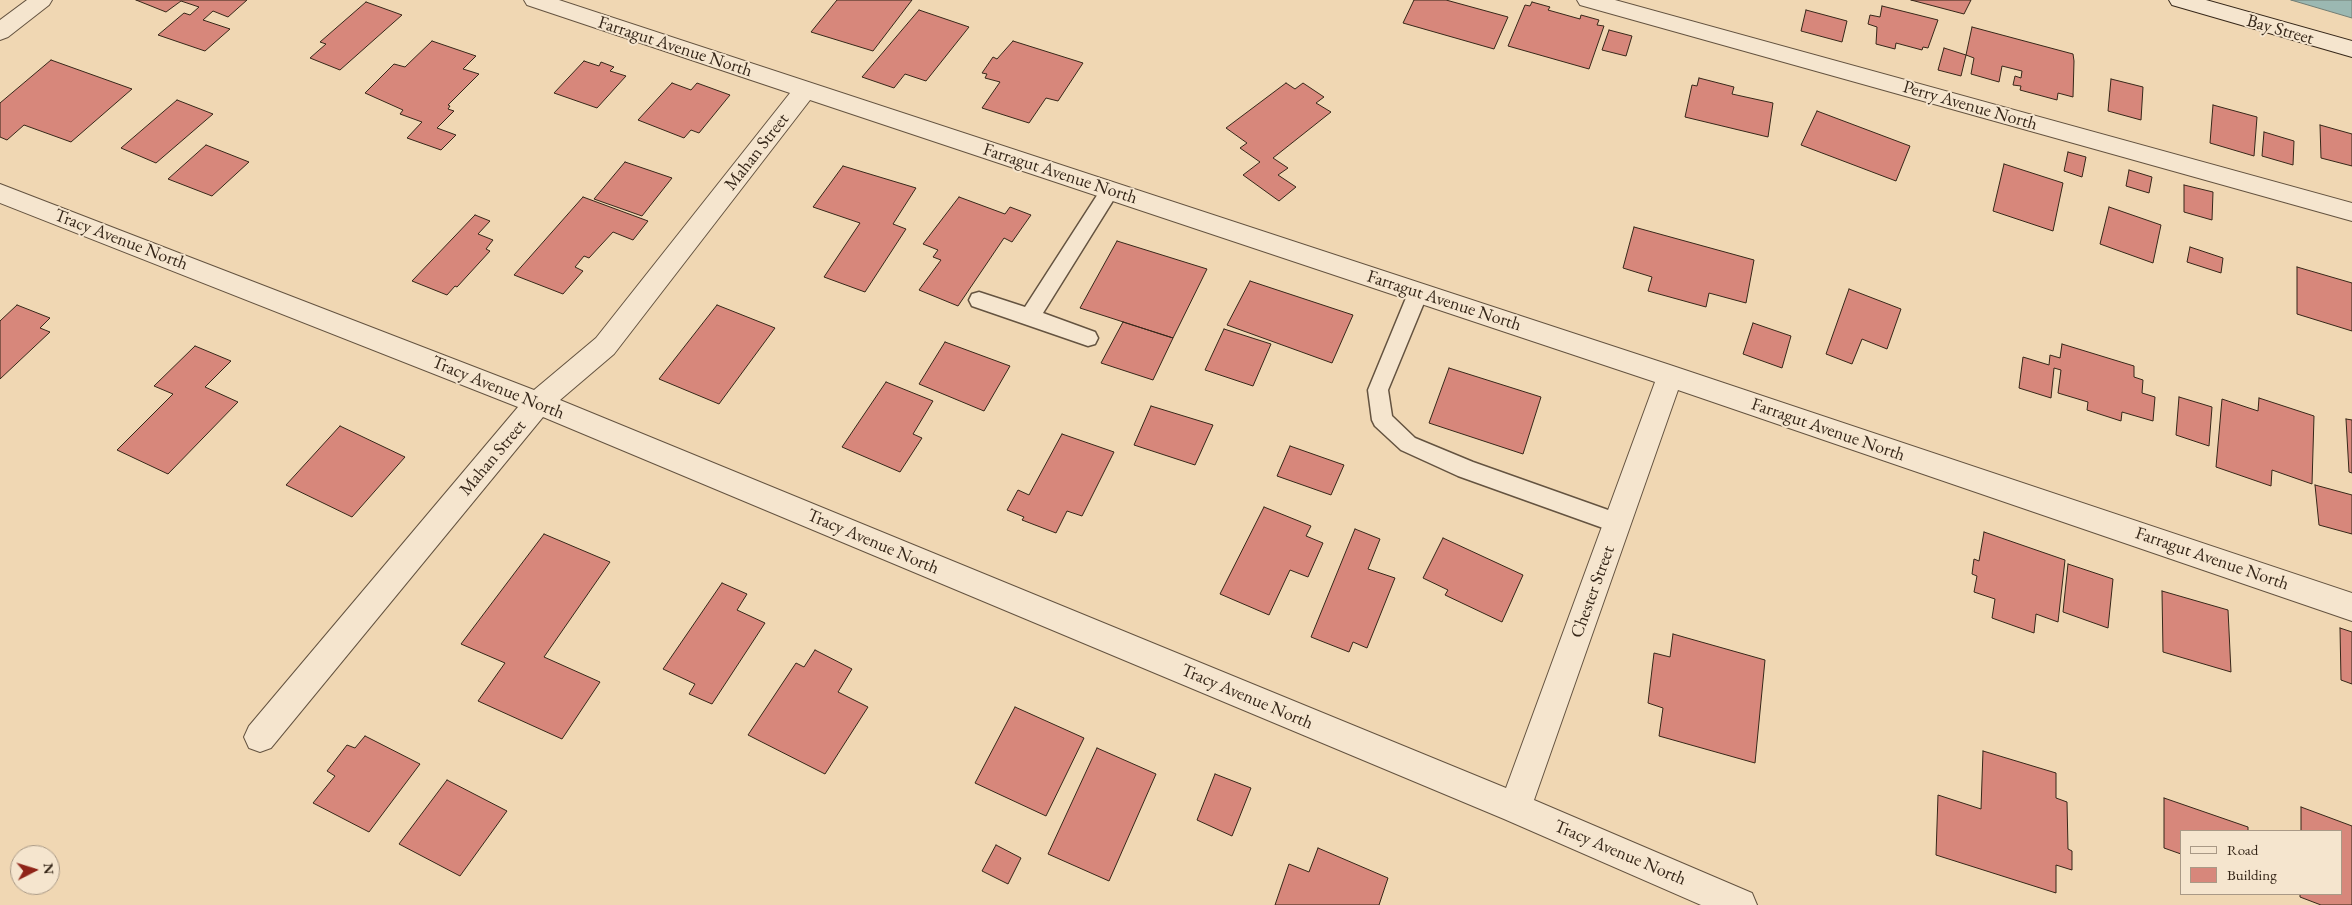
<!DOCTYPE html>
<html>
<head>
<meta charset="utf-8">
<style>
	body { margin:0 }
	#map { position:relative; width:2352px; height:905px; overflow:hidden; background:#f0d7b3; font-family:"EB Garamond",serif }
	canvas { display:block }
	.legend { position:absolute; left:2180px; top:830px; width:162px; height:65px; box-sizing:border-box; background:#f5e5ce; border:1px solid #a99986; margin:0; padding:6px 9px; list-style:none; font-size:15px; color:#362719 }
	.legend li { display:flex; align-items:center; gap:10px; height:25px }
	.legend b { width:25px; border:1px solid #a99986 }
	.north { position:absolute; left:10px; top:845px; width:50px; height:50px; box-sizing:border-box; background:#f5e5ce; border:1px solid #a99986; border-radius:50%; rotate:85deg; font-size:14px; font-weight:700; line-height:20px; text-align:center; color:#362719 }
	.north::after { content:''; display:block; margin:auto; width:18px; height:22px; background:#8f2418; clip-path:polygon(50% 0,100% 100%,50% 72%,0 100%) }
</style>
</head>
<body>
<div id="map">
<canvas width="2352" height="905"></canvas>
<ul class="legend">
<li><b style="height:6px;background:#f5e5ce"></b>Road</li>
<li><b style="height:14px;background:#d7877b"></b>Building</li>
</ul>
<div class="north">N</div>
</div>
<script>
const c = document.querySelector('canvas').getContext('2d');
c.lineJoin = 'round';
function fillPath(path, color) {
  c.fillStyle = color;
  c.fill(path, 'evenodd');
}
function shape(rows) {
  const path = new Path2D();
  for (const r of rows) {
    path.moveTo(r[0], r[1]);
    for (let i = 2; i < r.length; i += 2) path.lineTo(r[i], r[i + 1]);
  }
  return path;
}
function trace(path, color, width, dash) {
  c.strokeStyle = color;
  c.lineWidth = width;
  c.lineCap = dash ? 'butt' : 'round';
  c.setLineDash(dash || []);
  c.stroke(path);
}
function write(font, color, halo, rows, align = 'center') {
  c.font = font + ' "EB Garamond",serif';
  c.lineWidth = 4;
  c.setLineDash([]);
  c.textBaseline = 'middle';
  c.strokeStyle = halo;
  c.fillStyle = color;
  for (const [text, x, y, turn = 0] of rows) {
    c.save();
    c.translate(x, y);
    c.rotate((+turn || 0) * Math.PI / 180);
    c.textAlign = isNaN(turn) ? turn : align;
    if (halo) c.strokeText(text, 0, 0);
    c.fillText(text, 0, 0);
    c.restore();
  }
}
const water = shape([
	[2291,0,2352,0,2352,18,2291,0]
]);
const building = shape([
	[136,0,247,0,228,17,213,11,203,20,230,29,205,51,158,35,184,13,190,15,199,7,181,1,166,12,136,0],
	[837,0,912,0,873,51,811,32,837,0],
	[1414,0,1446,0,1508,17,1494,49,1403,23,1414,0],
	[1911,0,1971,0,1964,14,1911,0],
	[366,2,402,15,340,70,310,58,326,44,320,42,366,2],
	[1532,2,1550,7,1548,10,1580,19,1581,15,1599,20,1597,25,1604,26,1589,69,1508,46,1525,5,1530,6,1532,2],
	[1882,6,1938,20,1928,48,1923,47,1922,50,1896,43,1895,49,1876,44,1877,27,1868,24,1870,15,1880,17,1882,6],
	[919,10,969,27,926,81,905,74,894,88,862,77,919,10],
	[1806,10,1847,21,1842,42,1801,31,1806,10],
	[1972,27,2073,54,2074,61,2073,97,2058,93,2057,100,2020,90,2021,86,2013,85,2015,76,2021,78,2022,71,2002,66,1999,82,1971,74,1974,58,1966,55,1972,27],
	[1609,30,1632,36,1626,56,1602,50,1609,30],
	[432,41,476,56,463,69,479,74,448,105,450,106,448,109,454,111,437,128,456,135,441,150,407,138,422,122,400,114,403,110,365,93,394,64,405,67,432,41],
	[1013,41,1083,63,1058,101,1046,98,1029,123,982,108,1000,82,985,78,987,74,982,73,993,57,997,59,1013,41],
	[1944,48,1966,55,1961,76,1938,70,1944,48],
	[51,60,132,89,71,142,24,125,7,140,0,137,0,103,51,60],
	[584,61,599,66,601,62,614,67,610,71,626,76,597,108,554,93,584,61],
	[1699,78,1734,87,1732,94,1773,103,1768,137,1685,117,1692,85,1697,86,1699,78],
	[2111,79,2143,87,2141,120,2108,111,2111,79],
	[672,83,691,90,697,83,730,95,699,133,691,130,684,138,638,120,672,83],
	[1286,83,1295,89,1303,83,1324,97,1316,103,1331,112,1273,158,1288,168,1278,175,1296,187,1279,201,1243,175,1260,162,1240,148,1247,143,1226,128,1286,83],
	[177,100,213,114,156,163,121,148,177,100],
	[2213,105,2257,117,2254,156,2210,143,2213,105],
	[1817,111,1910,146,1896,181,1801,145,1817,111],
	[2320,125,2352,134,2352,166,2321,158,2320,125],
	[2264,132,2294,141,2293,165,2262,156,2264,132],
	[206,145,249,162,212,196,168,179,206,145],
	[2068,152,2086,157,2082,177,2064,171,2068,152],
	[625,162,672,178,642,216,594,199,625,162],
	[2004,164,2063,183,2053,231,1993,211,2004,164],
	[843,166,916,188,893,224,906,229,865,292,824,277,860,223,813,207,843,166],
	[2129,170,2152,177,2149,193,2126,186,2129,170],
	[2184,185,2213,192,2212,220,2184,212,2184,185],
	[583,197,648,221,633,240,613,232,589,258,584,256,575,267,583,271,563,294,514,275,583,197],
	[959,197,1005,214,1010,207,1031,215,1012,242,1004,238,958,306,919,290,941,260,933,257,938,250,923,244,959,197],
	[2109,207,2161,225,2153,263,2100,244,2109,207],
	[475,215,490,221,478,234,493,240,486,249,490,251,457,287,455,286,447,295,412,281,475,215],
	[1634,227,1754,260,1746,303,1709,293,1706,307,1648,291,1652,277,1623,268,1634,227],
	[1117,241,1207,269,1173,338,1080,308,1117,241],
	[2190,247,2223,258,2221,273,2187,262,2190,247],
	[2297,267,2352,283,2352,331,2297,314,2297,267],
	[1250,281,1353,315,1332,363,1227,325,1250,281],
	[1849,289,1901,309,1887,349,1862,339,1852,364,1826,354,1849,289],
	[17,305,50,318,40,328,50,332,0,379,0,321,17,305],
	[717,305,775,328,719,404,659,379,717,305],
	[1123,322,1173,338,1153,380,1101,363,1123,322],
	[1753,323,1791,336,1782,368,1743,354,1753,323],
	[1224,329,1271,344,1253,386,1205,370,1224,329],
	[945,342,1010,366,984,411,919,384,945,342],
	[2062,344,2134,366,2134,377,2143,380,2142,393,2155,397,2153,421,2122,412,2121,421,2087,410,2088,402,2058,393,2061,370,2054,368,2051,398,2019,388,2023,357,2049,365,2050,355,2060,358,2062,344],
	[195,346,231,361,205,387,238,402,168,474,117,450,173,394,154,386,195,346],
	[1449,368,1541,397,1523,454,1429,423,1449,368],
	[886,382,933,401,913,434,922,438,900,472,842,447,886,382],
	[2179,397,2212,407,2209,446,2176,435,2179,397],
	[2259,398,2314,416,2312,484,2272,470,2271,486,2216,467,2222,399,2258,411,2259,398],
	[1151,406,1213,425,1195,465,1134,445,1151,406],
	[2346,419,2352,420,2352,473,2349,472,2346,419],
	[340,426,405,457,352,517,286,485,340,426],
	[1062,434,1114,452,1082,516,1067,511,1056,533,1022,520,1024,517,1007,510,1018,490,1029,495,1062,434],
	[1290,446,1344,465,1331,495,1277,476,1290,446],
	[2315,485,2352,495,2352,534,2319,525,2315,485],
	[1264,507,1311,526,1306,536,1323,543,1308,577,1290,570,1269,615,1220,594,1264,507],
	[1355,529,1380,539,1368,569,1395,578,1367,648,1353,642,1349,652,1311,637,1355,529],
	[1984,532,2065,560,2058,622,2036,614,2034,633,1992,618,1995,599,1974,592,1977,576,1972,574,1974,559,1979,561,1984,532],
	[544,534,610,562,544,657,600,682,562,739,478,701,505,663,461,644,544,534],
	[1443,538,1523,575,1502,622,1445,595,1448,590,1423,578,1443,538],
	[2068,564,2113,579,2108,628,2063,612,2068,564],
	[722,583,747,594,737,610,765,623,712,704,689,694,695,684,663,669,722,583],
	[2162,591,2228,610,2231,672,2163,652,2162,591],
	[2340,628,2352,632,2352,684,2341,680,2340,628],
	[1673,634,1765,660,1755,763,1659,736,1663,708,1648,703,1654,653,1670,657,1673,634],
	[815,650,852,669,838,692,868,707,825,774,748,735,796,663,804,667,815,650],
	[1015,707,1084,738,1046,816,975,783,1015,707],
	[365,736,420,764,369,832,313,803,335,776,327,771,347,745,355,748,365,736],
	[1097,748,1156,774,1109,881,1048,854,1097,748],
	[1983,751,2056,773,2056,798,2067,802,2068,849,2072,851,2072,870,2056,865,2056,893,1936,855,1938,795,1981,809,1983,751],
	[1215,774,1251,788,1232,836,1197,820,1215,774],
	[447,780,507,811,460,876,399,844,447,780],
	[2164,798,2248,827,2248,831,2181,831,2181,854,2164,848,2164,798],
	[2301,807,2352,826,2352,905,2321,905,2300,897,2300,894,2341,894,2341,831,2301,831,2301,807],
	[996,845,1021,858,1008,884,982,871,996,845],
	[1318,848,1388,878,1379,905,1275,905,1289,864,1309,872,1318,848]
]);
const service = shape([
	[1110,184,1117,186,1119,191,1043,313,1095,332,1098,338,1095,344,1088,346,972,306,969,300,972,294,979,292,1025,307,1103,186,1110,184],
	[1418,285,1425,287,1428,293,1388,390,1392,416,1415,438,1473,462,1625,516,1628,523,1625,530,1617,533,1458,476,1401,450,1375,426,1372,420,1368,390,1408,293,1411,287,1418,285]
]);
const minor = shape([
	[27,0,52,0,49,5,8,37,0,40,0,20,27,0],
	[524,0,559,0,1670,365,2352,593,2352,621,1678,390,1534,800,1752,893,1757,905,1701,905,1504,819,543,417,271,748,260,752,249,748,244,737,249,726,518,407,0,203,0,184,534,390,596,338,790,93,527,5,524,0],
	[810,100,1655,382,1506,788,560,400,614,354,810,100],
	[1577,0,1615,0,2352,203,2352,221,1580,5,1577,0]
]);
const secondary = shape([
	[2169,0,2206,0,2352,41,2352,57,2172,5,2169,0]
]);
const streetNames = [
	["Bay Street",2280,30,16],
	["Farragut Avenue North",675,47,18],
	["Perry Avenue North",1970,106,16],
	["Mahan Street",757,152,-52],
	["Farragut Avenue North",1060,174,18],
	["Tracy Avenue North",121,240,21],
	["Farragut Avenue North",1444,301,18],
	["Tracy Avenue North",498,388,22],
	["Farragut Avenue North",1828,430,19],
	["Mahan Street",493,458,-50],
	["Tracy Avenue North",873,542,23],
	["Farragut Avenue North",2212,559,19],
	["Chester Street",1593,592,-70],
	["Tracy Avenue North",1247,697,23],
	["Tracy Avenue North",1620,853,23]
];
fillPath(water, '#9bb8b2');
trace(water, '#737e75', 1);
fillPath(building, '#d7877b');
trace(building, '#362719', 1);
trace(service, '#645340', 3);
trace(minor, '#645340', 2);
trace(secondary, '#362719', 2);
fillPath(service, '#f5e5ce');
fillPath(minor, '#f5e5ce');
fillPath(secondary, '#f5e5ce');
write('18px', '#362719', '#f5e5ce', streetNames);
</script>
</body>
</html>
